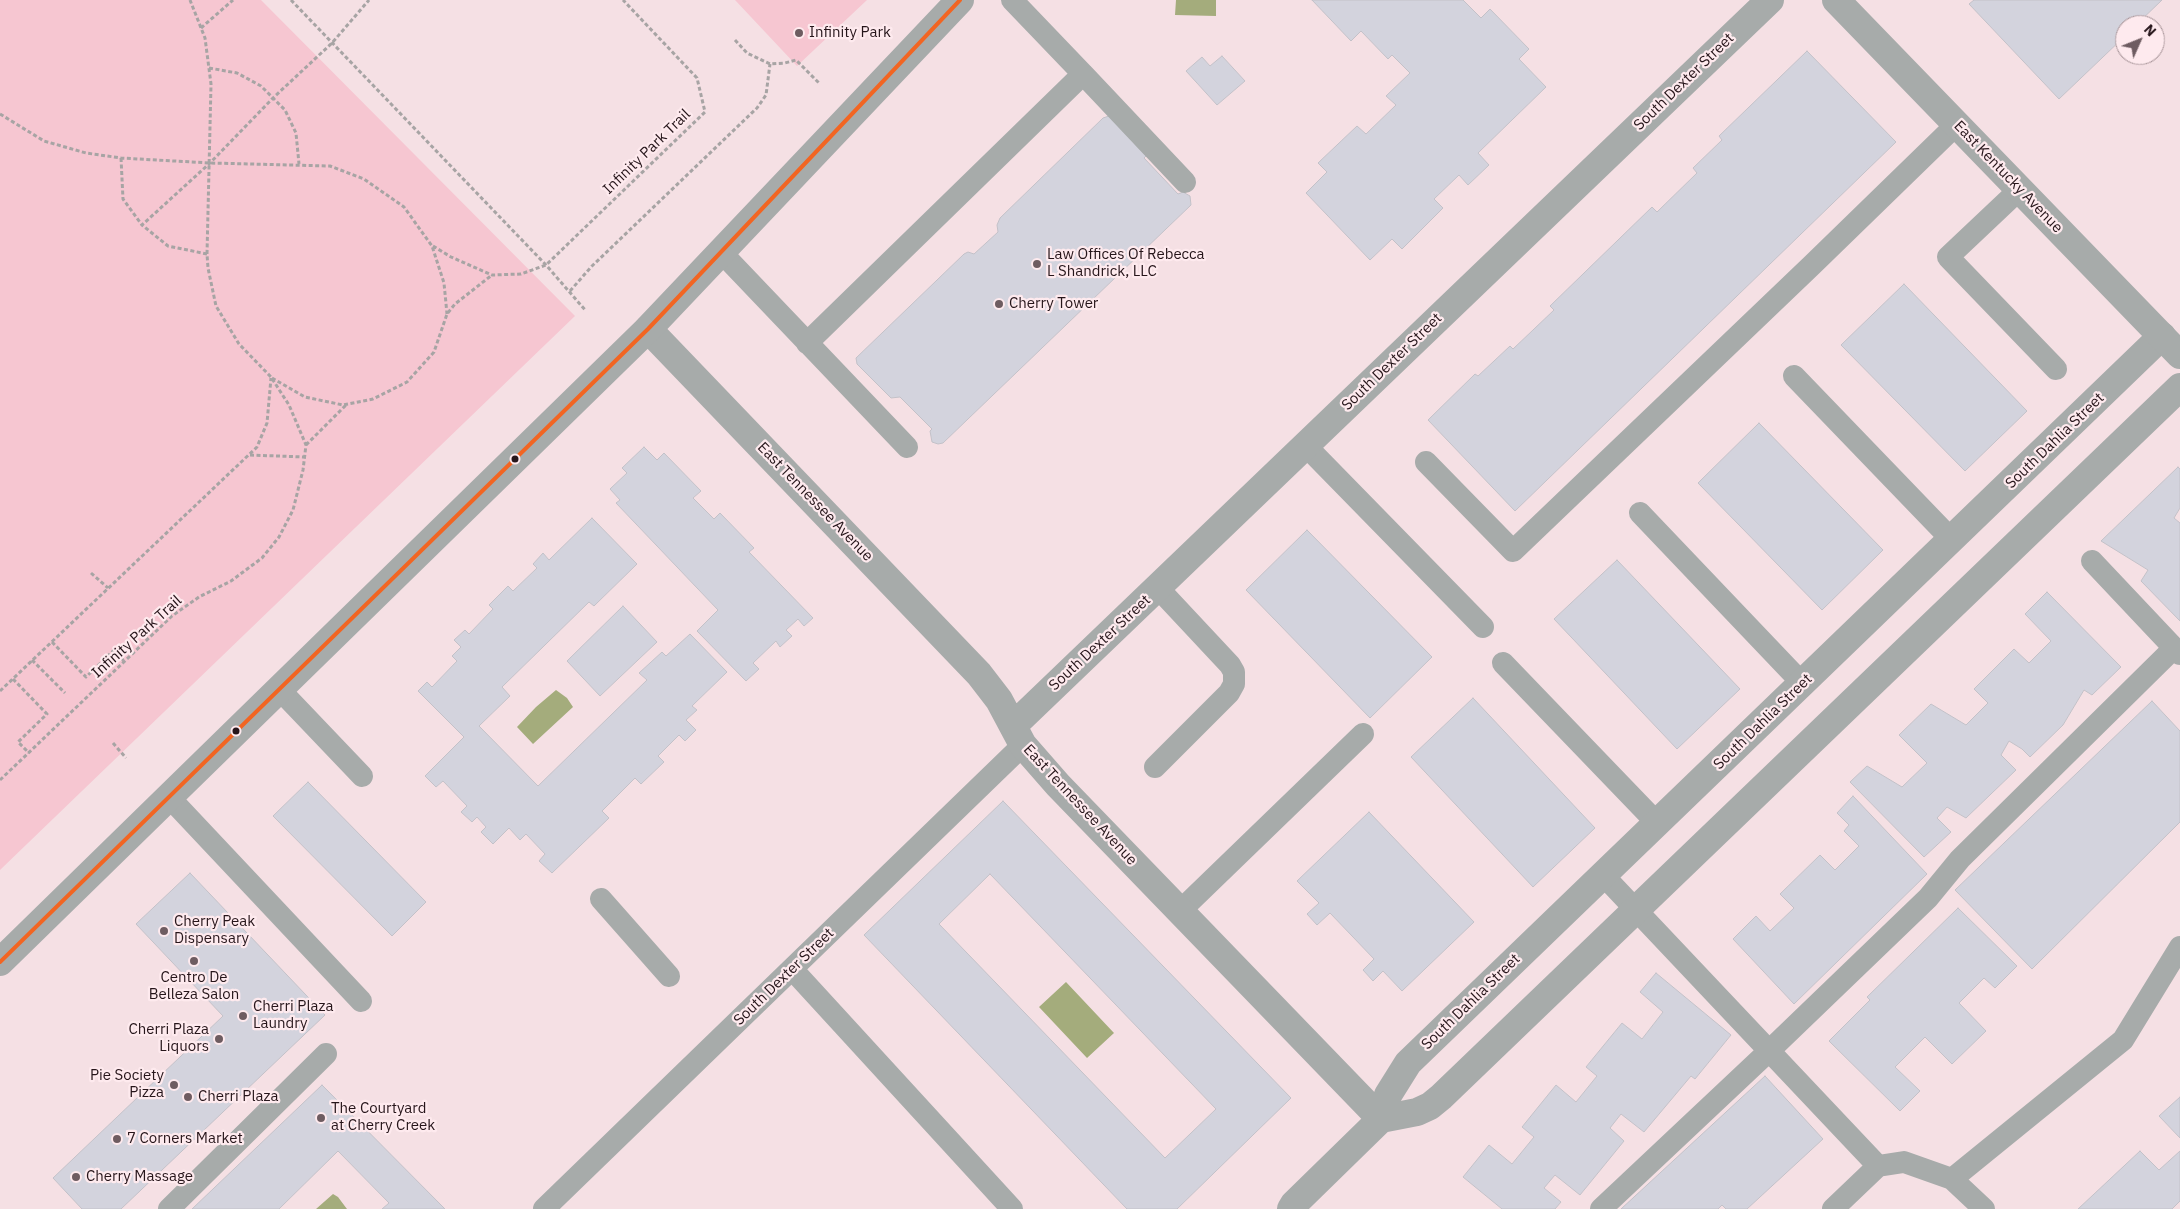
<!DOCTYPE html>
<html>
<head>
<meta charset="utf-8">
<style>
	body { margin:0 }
	#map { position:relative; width:2180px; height:1209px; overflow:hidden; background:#f5e0e4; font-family:"IBM Plex Sans",sans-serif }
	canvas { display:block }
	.north { position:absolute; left:2115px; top:15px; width:50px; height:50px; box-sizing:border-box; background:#feeaee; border:1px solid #a89599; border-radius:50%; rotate:46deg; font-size:14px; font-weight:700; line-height:20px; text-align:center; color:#26151a }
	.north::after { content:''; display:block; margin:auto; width:18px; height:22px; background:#6e5c61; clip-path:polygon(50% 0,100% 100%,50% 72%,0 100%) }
</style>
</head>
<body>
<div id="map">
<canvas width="2180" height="1209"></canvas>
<div class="north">N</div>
</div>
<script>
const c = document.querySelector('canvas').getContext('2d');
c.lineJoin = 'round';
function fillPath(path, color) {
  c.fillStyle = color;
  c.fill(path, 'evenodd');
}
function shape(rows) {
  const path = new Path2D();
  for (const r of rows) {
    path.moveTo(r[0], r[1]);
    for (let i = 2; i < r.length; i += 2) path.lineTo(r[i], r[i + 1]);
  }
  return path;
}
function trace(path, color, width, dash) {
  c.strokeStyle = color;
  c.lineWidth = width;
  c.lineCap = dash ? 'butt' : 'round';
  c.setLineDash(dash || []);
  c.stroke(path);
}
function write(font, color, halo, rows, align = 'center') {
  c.font = font + ' "IBM Plex Sans",sans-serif';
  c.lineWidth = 4.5;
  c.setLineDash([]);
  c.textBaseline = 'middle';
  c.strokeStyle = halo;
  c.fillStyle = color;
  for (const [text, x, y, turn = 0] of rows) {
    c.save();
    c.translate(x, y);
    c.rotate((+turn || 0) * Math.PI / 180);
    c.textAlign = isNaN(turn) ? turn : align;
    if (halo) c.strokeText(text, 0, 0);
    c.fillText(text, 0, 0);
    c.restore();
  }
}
const green = shape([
	[0,0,261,0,575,316,0,870],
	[735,0,867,0,797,66]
]);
const water = shape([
	[1176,0,1216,0,1216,16,1175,15],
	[556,690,567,698,573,707,533,744,517,727,536,707],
	[1066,982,1114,1033,1087,1058,1039,1007],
	[333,1194,338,1197,347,1209,316,1209]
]);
const building = shape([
	[1312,0,1463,0,1481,18,1490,9,1529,49,1519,59,1546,87,1478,153,1489,165,1468,185,1459,175,1434,199,1443,208,1402,249,1392,239,1370,260,1306,193,1327,172,1318,163,1357,126,1366,134,1396,105,1386,96,1410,73,1392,55,1388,59,1361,31,1351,41,1312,0],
	[1974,0,2162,0,2136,25,2125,25,2125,36,2059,99,1969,4,1974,0],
	[1807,51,1896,142,1515,511,1428,420,1475,374,1478,376,1510,346,1513,349,1554,310,1550,306,1652,207,1657,212,1697,173,1693,168,1722,140,1719,136,1807,51],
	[1222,56,1245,81,1217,105,1186,71,1202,57,1210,66,1222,56],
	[1109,116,1146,156,1144,158,1178,194,1183,192,1190,196,1191,205,943,443,938,444,932,442,930,431,932,429,900,397,891,398,857,364,856,358,964,254,968,252,974,254,998,232,997,225,1000,218,1103,118,1109,116],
	[1904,284,2027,411,1965,471,1841,345,1904,284],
	[1759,423,1883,550,1822,610,1698,483,1759,423],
	[644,447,657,460,664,453,701,491,693,498,714,519,720,513,754,548,749,552,813,618,804,626,798,619,786,630,792,636,780,647,776,641,753,663,759,669,746,681,697,631,718,610,616,503,620,500,610,489,627,473,622,468,644,447],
	[2178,467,2180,469,2180,508,2174,518,2180,523,2180,621,2141,581,2148,570,2101,541,2178,467],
	[592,518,637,564,594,606,589,602,502,687,510,696,479,726,538,786,647,680,639,673,662,652,666,656,690,634,727,672,692,706,697,710,686,720,696,730,685,741,679,735,658,756,664,762,641,784,635,778,602,811,609,818,552,873,539,861,545,854,526,834,520,840,509,828,493,844,481,832,486,827,477,817,472,822,461,812,467,806,443,781,436,787,425,776,464,737,418,691,427,682,432,687,457,661,452,656,461,647,454,640,465,630,469,634,493,609,489,605,508,586,513,591,537,568,533,564,543,553,549,560,592,518],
	[1307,530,1432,657,1370,718,1246,590,1307,530],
	[1617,560,1740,689,1677,749,1554,619,1617,560],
	[2047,592,2121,667,2092,695,2084,690,2063,725,2030,757,2022,749,2009,741,2001,755,2016,770,1966,818,1947,807,1937,818,1951,832,1924,857,1850,782,1867,766,1902,787,1927,763,1899,735,1931,704,1966,725,1988,703,1974,689,2014,649,2029,663,2051,641,2025,614,2047,592],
	[623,606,657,642,600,696,567,661,623,606],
	[1473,698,1595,828,1533,887,1411,757,1473,698],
	[2152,701,2180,731,2180,822,2032,969,1955,890,2152,701],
	[308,782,426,902,392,936,273,816,308,782],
	[1853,796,1927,874,1794,1004,1733,939,1756,916,1770,931,1794,908,1780,894,1820,855,1835,870,1859,846,1844,831,1849,825,1837,813,1853,796],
	[1003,801,1291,1098,1177,1209,1127,1209,864,935,1003,801],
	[990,874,1216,1109,1165,1158,939,924,990,874],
	[1369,812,1474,922,1402,991,1383,971,1373,981,1363,970,1374,959,1330,913,1317,925,1307,914,1319,903,1297,881,1369,812],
	[190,873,325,1015,121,1209,82,1209,53,1178,223,1016,136,924,190,873],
	[1958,908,2017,966,1995,988,1984,978,1959,1003,1986,1031,1952,1064,1925,1037,1895,1067,1920,1091,1900,1111,1829,1041,1870,1000,1867,997,1958,908],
	[1656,973,1731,1035,1695,1079,1691,1076,1644,1132,1621,1114,1610,1128,1624,1141,1580,1195,1555,1175,1544,1188,1561,1202,1555,1209,1502,1209,1463,1177,1489,1145,1512,1164,1534,1137,1522,1127,1556,1085,1576,1102,1597,1076,1586,1067,1622,1023,1642,1039,1663,1012,1640,992,1656,973],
	[1765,1076,1823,1139,1747,1209,1726,1209,1722,1205,1718,1209,1621,1209,1765,1076],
	[322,1085,445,1209,382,1209,389,1203,338,1151,279,1209,192,1209,322,1085],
	[2180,1097,2180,1138,2159,1116,2180,1097],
	[2140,1151,2159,1170,2180,1151,2180,1201,2172,1209,2078,1209,2140,1151]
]);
const path = shape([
	[291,0,546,265,586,311],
	[201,28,233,0],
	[735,40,747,53,770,64,785,63,796,60,820,84],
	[209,68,237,73,261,86,285,110,296,133,299,164],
	[0,114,44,141,86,153,121,158,210,163,330,166,364,179,404,207,432,246,444,283,447,314],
	[121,158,123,199,142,225],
	[433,246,451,257,492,275,521,274,546,265,705,112,697,78,623,0],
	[207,254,168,246,142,225,210,163,273,98,332,43,369,0],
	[570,291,592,266,757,108,766,95,770,64],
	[272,378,305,397,343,405,373,399,407,382,434,352,447,314,455,304,492,275],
	[306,445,346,405],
	[250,455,304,457],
	[91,573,108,588],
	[52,642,86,677,114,650,124,661],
	[32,660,65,693],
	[13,679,47,714,18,742,29,753],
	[0,691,257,447,267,423,271,378],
	[113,743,126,758],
	[0,780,172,616,199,597,231,581,262,558,279,537,293,510,303,470,306,445,289,405,271,377,239,344,216,306,208,268,207,254,211,84,205,38,190,0]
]);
const service = shape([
	[1012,0,1083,74],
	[2020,189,1948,257,2056,369],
	[721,252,907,447],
	[807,343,1083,74,1185,182],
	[1794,376,1952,540],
	[1305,445,1483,627],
	[1426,462,1513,551,1812,265,1957,124],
	[1640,513,1802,683],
	[2092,561,2174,648],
	[1503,663,1657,823],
	[279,689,362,776],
	[1155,767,1229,693,1234,684,1234,672,1230,665,1158,588],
	[169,797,361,1001],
	[1603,875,1878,1166,1904,1162,1952,1179,2123,1040,2180,947],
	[601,899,669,976],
	[1180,911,1363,734],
	[792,969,1012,1209],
	[1952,1179,1984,1209],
	[169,1209,326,1054],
	[544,1209,1023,745],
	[1601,1209,1770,1050,1928,898,1960,859,2174,648,2180,654],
	[1833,1209,1878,1166]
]);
const minor = shape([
	[648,329,979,674,999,700,1023,745,1058,785,1381,1119],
	[1014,725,1770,0],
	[1381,1119,1417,1112,1430,1106,1441,1097,2180,387],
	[1291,1209,1294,1204,1381,1119,1388,1095,1408,1063,2162,336]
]);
const tertiary = shape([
	[1836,0,2180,355],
	[0,962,648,329,960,0]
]);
const bus1 = shape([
	[0,962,648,329,960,0]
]);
const markers = [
	[799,33,5,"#6e5c61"],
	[1037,264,5,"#6e5c61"],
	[999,304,5,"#6e5c61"],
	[515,459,4.5,"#26151a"],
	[236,731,4.5,"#26151a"],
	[164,931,5,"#6e5c61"],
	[194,961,5,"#6e5c61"],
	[243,1016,5,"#6e5c61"],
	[219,1039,5,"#6e5c61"],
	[174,1085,5,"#6e5c61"],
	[188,1097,5,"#6e5c61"],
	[321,1118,5,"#6e5c61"],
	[117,1139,5,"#6e5c61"],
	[76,1177,5,"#6e5c61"]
];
const poiNames = [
	["Infinity Park",809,33],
	["Law Offices Of Rebecca",1047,255],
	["L Shandrick, LLC",1047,272],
	["Cherry Tower",1009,304],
	["Cherry Peak",174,922],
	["Dispensary",174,939],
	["Centro De",194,978,"center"],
	["Belleza Salon",194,995,"center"],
	["Cherri Plaza",253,1007],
	["Laundry",253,1024],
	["Cherri Plaza",209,1030,"right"],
	["Liquors",209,1047,"right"],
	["Pie Society",164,1076,"right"],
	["Pizza",164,1093,"right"],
	["Cherri Plaza",198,1097],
	["The Courtyard",331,1109],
	["at Cherry Creek",331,1126],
	["7 Corners Market",127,1139],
	["Cherry Massage",86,1177]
];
const streetNames = [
	["South Dexter Street",1684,82,-44],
	["Infinity Park Trail",647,152,-44],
	["East Kentucky Avenue",2008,177,46],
	["South Dexter Street",1392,362,-44],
	["South Dahlia Street",2055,441,-44],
	["East Tennessee Avenue",815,502,46],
	["Infinity Park Trail",137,637,-42],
	["South Dexter Street",1100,643,-43],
	["South Dahlia Street",1763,722,-44],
	["East Tennessee Avenue",1080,805,47],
	["South Dexter Street",784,977,-44],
	["South Dahlia Street",1471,1002,-44]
];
fillPath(green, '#f6c6d1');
fillPath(water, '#a4ac7c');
fillPath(building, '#d3d3dd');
trace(building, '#c3c1c8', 1);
trace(path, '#a7a4a4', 3, [4, 2.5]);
trace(service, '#a7abaa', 22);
trace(minor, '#a7abaa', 28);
trace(tertiary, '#a7abaa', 28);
trace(bus1, '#f26522', 4);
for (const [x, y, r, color] of markers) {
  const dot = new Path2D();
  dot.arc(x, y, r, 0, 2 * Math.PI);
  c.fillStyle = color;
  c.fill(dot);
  trace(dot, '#feeaee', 2);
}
write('15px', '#26151a', '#feeaee', poiNames, 'left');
write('15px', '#26151a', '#feeaee', streetNames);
</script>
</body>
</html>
